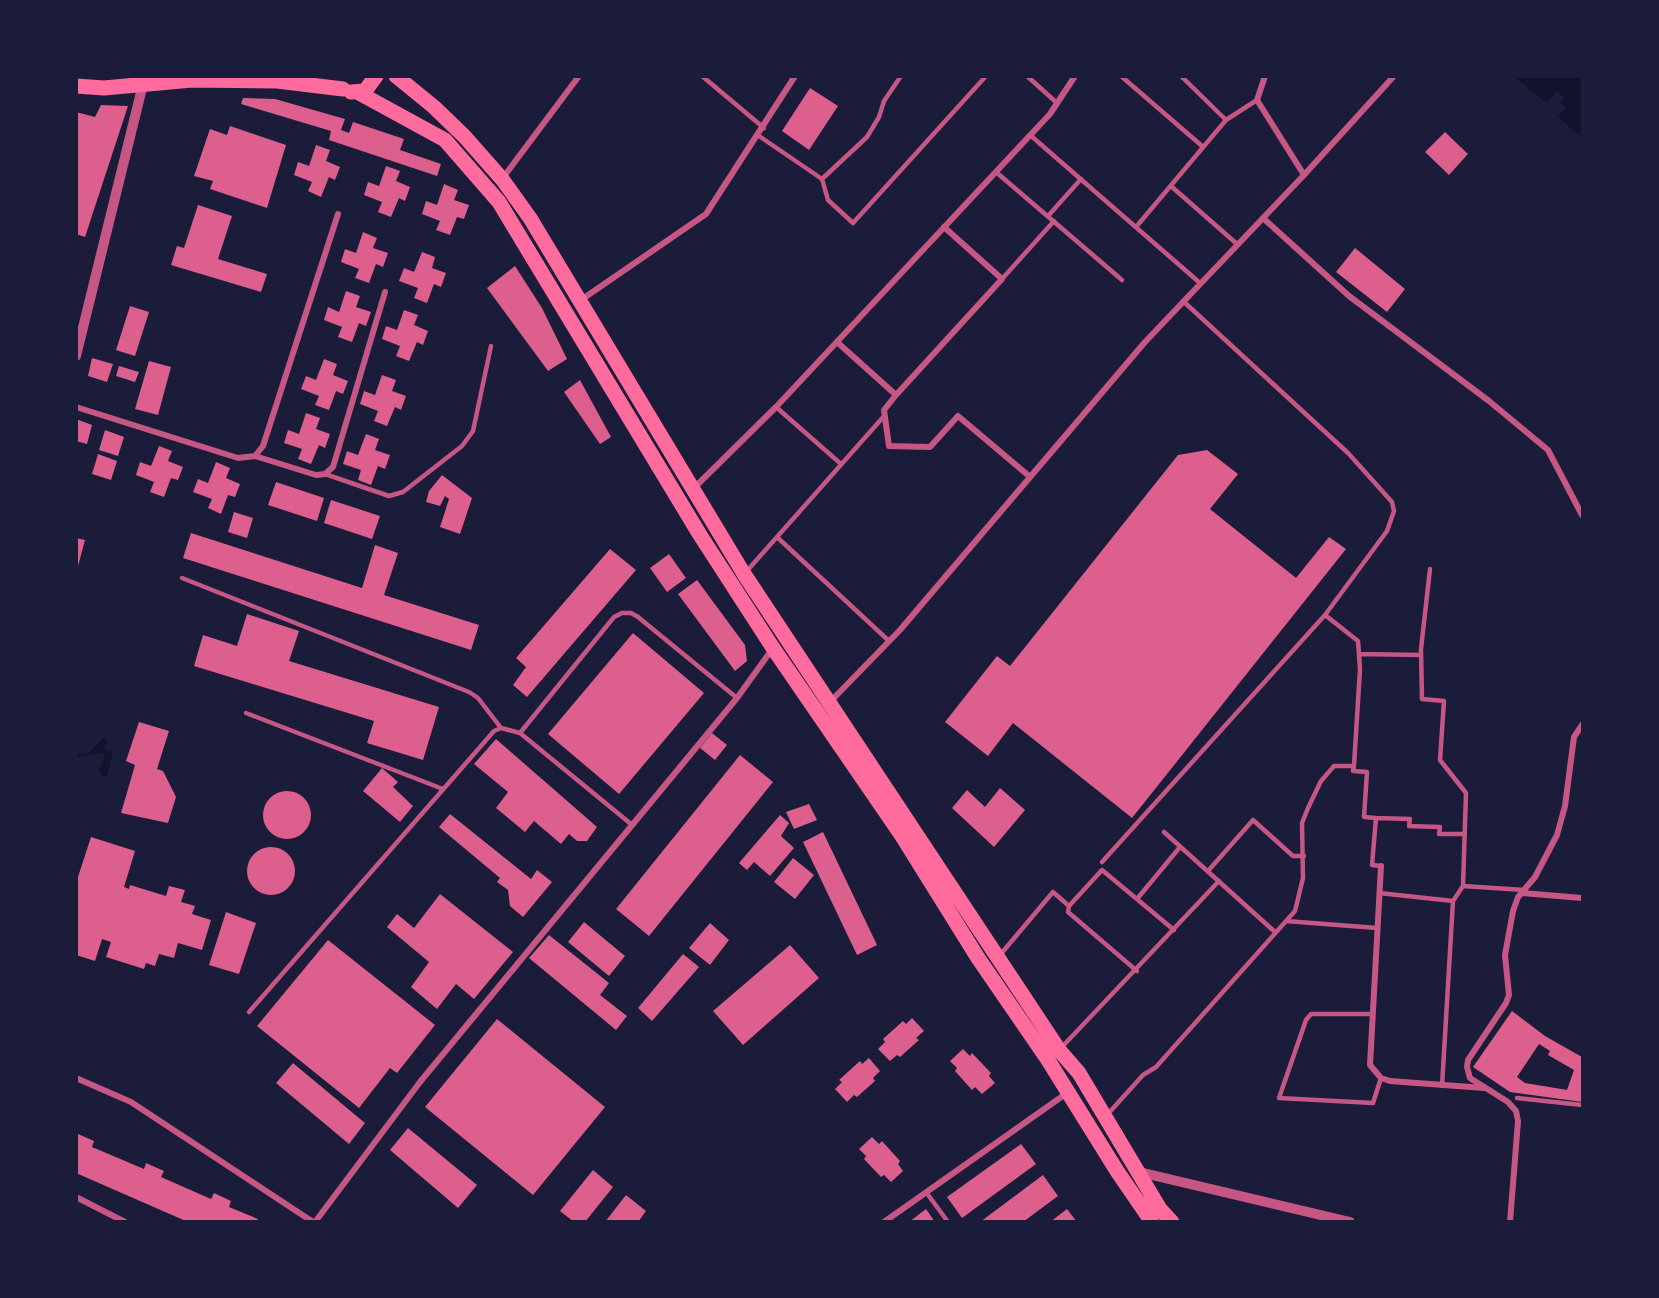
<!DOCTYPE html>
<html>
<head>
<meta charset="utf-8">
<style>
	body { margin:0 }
	#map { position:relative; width:1659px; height:1298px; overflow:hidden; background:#1b1b3a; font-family:Montserrat,sans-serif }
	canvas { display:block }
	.frame { position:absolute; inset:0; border:78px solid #1b1b3a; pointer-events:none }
</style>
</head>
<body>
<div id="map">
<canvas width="1659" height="1298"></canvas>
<div class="frame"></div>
</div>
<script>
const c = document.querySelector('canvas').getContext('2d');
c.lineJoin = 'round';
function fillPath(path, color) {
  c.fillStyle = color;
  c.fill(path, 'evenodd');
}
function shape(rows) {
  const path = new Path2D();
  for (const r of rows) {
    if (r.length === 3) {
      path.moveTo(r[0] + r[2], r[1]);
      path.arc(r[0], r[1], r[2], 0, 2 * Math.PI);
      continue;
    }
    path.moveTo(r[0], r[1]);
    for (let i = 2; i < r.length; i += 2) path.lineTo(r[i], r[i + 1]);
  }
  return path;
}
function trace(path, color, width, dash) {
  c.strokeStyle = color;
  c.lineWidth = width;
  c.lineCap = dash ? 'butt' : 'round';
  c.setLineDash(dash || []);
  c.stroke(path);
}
const water = shape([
	[1515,77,1582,77,1582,138,1558,117,1566,108,1560,103,1564,98,1557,91,1546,103],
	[103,738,108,741,104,746,105,751,113,752,107,777,100,774,99,768,105,756,102,753,77,757,77,753,88,754]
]);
const building = shape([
	[810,88,838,106,809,150,782,131],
	[243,98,275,99,345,119,341,130,349,133,353,122,404,139,400,150,441,164,437,176,329,140,331,131,241,104],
	[101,105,128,106,85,237,76,234,76,112,95,117],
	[230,126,286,145,267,208,210,189,213,181,194,176,210,129,227,135],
	[1445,132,1468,154,1449,175,1425,152],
	[316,145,330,150,326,161,340,167,335,180,329,177,321,197,308,191,312,182,294,175,298,162,309,166],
	[386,166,400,171,396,181,410,187,405,201,399,198,391,217,378,212,382,202,364,195,368,182,379,186],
	[444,184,458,190,454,200,469,205,464,219,457,217,450,235,436,230,440,221,422,214,426,201,437,205],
	[198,205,232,216,218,259,267,274,261,292,171,265,177,246,184,248],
	[363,232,377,238,373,248,388,253,383,267,376,264,369,283,355,278,359,269,341,262,345,249,356,253],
	[1355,248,1405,289,1387,312,1336,272],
	[422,252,435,257,432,268,446,273,441,287,434,284,427,303,414,298,418,288,399,281,404,268,414,272],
	[515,266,542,308,567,359,548,371,487,288],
	[346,291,360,296,356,307,371,312,366,326,359,323,352,342,338,337,342,327,324,320,328,307,339,312],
	[130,306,149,312,135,356,116,350],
	[404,310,418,315,414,325,428,331,423,345,417,342,409,361,396,356,400,346,382,339,386,326,397,330],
	[92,358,113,364,107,382,88,376],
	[324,359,337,364,333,375,348,381,343,394,336,391,329,410,315,405,319,396,301,389,306,376,316,380],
	[149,361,171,367,158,415,135,409],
	[119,366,139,372,135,382,116,376],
	[382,375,396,380,392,391,406,396,401,410,395,407,387,426,374,421,378,411,360,404,364,391,375,395],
	[580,380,611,437,600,444,564,392],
	[306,413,320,418,316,429,330,434,325,448,319,445,311,464,298,459,302,449,284,443,288,430,299,434],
	[76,419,92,425,87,444,76,441],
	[105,430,124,437,118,456,99,450],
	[366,434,379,439,375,450,390,455,385,469,378,466,371,485,358,480,361,470,343,464,347,451,358,455],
	[159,446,172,451,168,461,183,467,178,480,171,478,164,497,150,492,154,482,136,475,140,462,151,466],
	[1207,450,1238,474,1210,509,1296,578,1329,537,1346,549,1132,818,1013,723,988,756,945,722,997,656,1010,666,1178,455],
	[98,454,117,461,111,480,92,474],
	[216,462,230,468,226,478,240,484,235,497,228,495,221,514,208,508,212,499,193,492,198,479,208,483],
	[442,475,472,498,460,534,440,527,449,499,445,496,440,506,426,502,429,491],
	[276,482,324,498,317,521,268,505],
	[331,500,380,516,372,539,324,523],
	[234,512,253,518,247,538,228,532],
	[191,533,362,588,375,545,398,553,384,595,479,625,471,650,183,558],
	[76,538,85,540,77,570,76,570],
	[610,549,636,570,527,697,513,685,526,667,516,658],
	[669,554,686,578,667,592,650,568],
	[697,580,745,645,747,661,735,671,678,594],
	[247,614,299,631,289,661,439,707,423,760,367,743,374,721,194,666,203,635,237,646],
	[633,633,704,693,619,794,548,734],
	[139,722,169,731,157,769,163,771,176,797,168,823,121,813,135,765,126,761],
	[712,733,727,745,715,760,700,748],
	[496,739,597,827,587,841,577,841,569,834,561,844,534,821,525,832,496,808,508,792,474,764],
	[740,755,773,782,649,936,616,909],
	[382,768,398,782,393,787,413,806,400,822,363,791],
	[1000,788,1025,810,994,847,952,808,967,790,985,807],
	[287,815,24],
	[809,804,817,820,794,829,786,812],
	[450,814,531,879,537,870,552,882,523,917,510,906,508,890,497,882,500,878,439,827],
	[780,815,789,823,781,836,794,848,770,876,754,862,747,870,739,863],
	[823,832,877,945,857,955,803,842],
	[91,837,135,851,124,887,129,889,130,885,166,896,169,886,185,890,181,902,195,906,192,914,211,920,202,950,178,943,174,958,159,954,155,966,146,963,144,969,106,957,111,942,102,939,95,961,76,955,76,883],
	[271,871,24],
	[793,858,814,875,795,899,774,882],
	[440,894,513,952,474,999,456,984,437,1009,411,987,429,962,387,927,397,914,414,928],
	[226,912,256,923,239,974,209,965],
	[584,922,625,956,609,976,568,942],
	[710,923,729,940,710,965,689,948],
	[549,935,609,983,600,995,627,1016,616,1030,529,958],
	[328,940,435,1025,397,1073,390,1068,359,1108,257,1026],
	[790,945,819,978,743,1045,713,1011],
	[683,954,699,967,652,1021,638,1008],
	[1512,1011,1545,1036,1582,1057,1582,1102,1510,1092,1473,1067],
	[1539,1044,1550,1051,1548,1055,1574,1070,1567,1090,1525,1083,1517,1077],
	[912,1018,924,1031,916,1038,919,1040,900,1057,897,1055,890,1061,878,1049,885,1042,883,1039,903,1021,906,1024],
	[497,1019,605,1107,533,1195,425,1107],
	[963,1049,970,1056,972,1053,991,1073,989,1076,995,1083,982,1094,975,1087,972,1090,955,1071,957,1068,950,1061],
	[869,1058,880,1071,873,1078,875,1081,857,1097,854,1095,847,1102,835,1089,842,1082,839,1080,860,1061,862,1064],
	[293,1063,365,1123,349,1144,276,1083],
	[408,1128,477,1185,458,1208,390,1150],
	[78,1134,94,1141,92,1147,144,1169,146,1163,164,1171,161,1177,211,1199,214,1193,231,1201,229,1207,258,1219,257,1222,188,1222,76,1173],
	[872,1137,879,1144,882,1141,900,1161,898,1164,903,1171,891,1182,884,1175,881,1177,864,1159,866,1156,859,1149],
	[1021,1144,1036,1164,962,1218,947,1197],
	[593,1170,613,1187,585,1222,574,1222,560,1211],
	[1043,1175,1058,1196,1023,1222,980,1222],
	[626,1195,646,1211,638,1222,605,1222],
	[926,1209,935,1222,909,1222],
	[1067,1209,1077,1222,1050,1222]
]);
const service = shape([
	[702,76,764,128],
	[1027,76,1057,103],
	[1121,76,1202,146],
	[1181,76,1226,120],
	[1030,135,1200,283],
	[759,136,822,179,828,200,853,223,986,76],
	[996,172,1122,280],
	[822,179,867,137,879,117,884,101,901,76],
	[1172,187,1237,244],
	[1048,216,1081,179],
	[1136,227,1226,120,1257,100],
	[1002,279,1054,221],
	[776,407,841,464],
	[325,474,389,496,403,492,462,446,473,431,491,346],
	[778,538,889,641],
	[1430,569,1421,649,1422,699,1444,701,1440,760,1466,793,1463,886],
	[746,572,885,415],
	[182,578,469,692,478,698,501,728],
	[1359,654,1421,655],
	[246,713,443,789],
	[520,733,614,617,622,613,631,613,638,617,737,698],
	[1354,766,1353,771,1367,772,1364,817,1376,818,1372,865,1381,866],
	[1376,818,1410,819,1409,826,1440,827,1439,834,1465,834],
	[1164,832,1275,932],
	[1102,862,1325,615,1387,531,1394,511,1392,502,1348,453,1183,301],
	[1208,871,1253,820,1293,856,1304,856],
	[1379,893,1453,901,1442,1086],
	[1137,899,1180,847],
	[1453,901,1463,886,1524,890],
	[1069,906,1068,912,1137,971],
	[1286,921,1377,928],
	[1000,955,1053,892,1069,906,1102,870,1174,930],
	[249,1012,494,731,501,728,520,733,631,824],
	[1373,1014,1311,1014,1306,1020,1279,1098,1373,1103,1381,1078],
	[1061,1048,1219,881],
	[1517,1098,1582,1105],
	[1107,1115,1143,1075,1156,1067,1295,911,1303,878,1302,823,1308,808,1321,781,1334,766,1354,766,1360,669,1358,641,1325,615],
	[926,1192,948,1222]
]);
const minor = shape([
	[1265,76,1257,100,1304,175],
	[502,179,579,76],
	[1263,218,1349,296,1489,401,1548,450,1582,515],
	[581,300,706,214,795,76],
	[837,342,896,395,884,410,889,446,930,447,958,416,1029,476],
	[896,395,1002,279,944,227],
	[76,407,238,458,255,456,263,446,338,214],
	[255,456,316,475,325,474,333,467,385,292],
	[694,488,776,407,1050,114,1075,76],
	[830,702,900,630,1145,342,1304,175,1394,76],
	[1381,866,1370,1065,1381,1078,1390,1081,1484,1088],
	[1522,893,1582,898],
	[76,1078,131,1102,313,1222],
	[76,1197,125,1222],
	[315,1222,420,1082,737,698,773,648],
	[884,1222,1067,1093],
	[1510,1222,1518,1121,1516,1111,1508,1102,1470,1078,1467,1067,1468,1060,1506,1003,1509,995,1505,955,1513,911,1518,897,1535,877,1557,835,1565,806,1574,737,1582,725]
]);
const tertiary = shape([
	[76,356,145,76],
	[1135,1171,1350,1222]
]);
const primary = shape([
	[396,76,434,107,465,137,502,179,530,218,744,574,1059,1050,1079,1073,1160,1209,1172,1222],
	[76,86,104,88,192,80,277,81,343,89],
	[351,92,365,91,376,76],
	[359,93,445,140,499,202,700,535,773,648,902,836,978,958,1048,1060,1117,1171,1152,1222]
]);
fillPath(water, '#12122b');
fillPath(building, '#dd5f8e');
trace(service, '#c65784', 4.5);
trace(minor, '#c65784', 6);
trace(tertiary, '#c65784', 10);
trace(primary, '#ff6b9d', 15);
</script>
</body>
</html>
